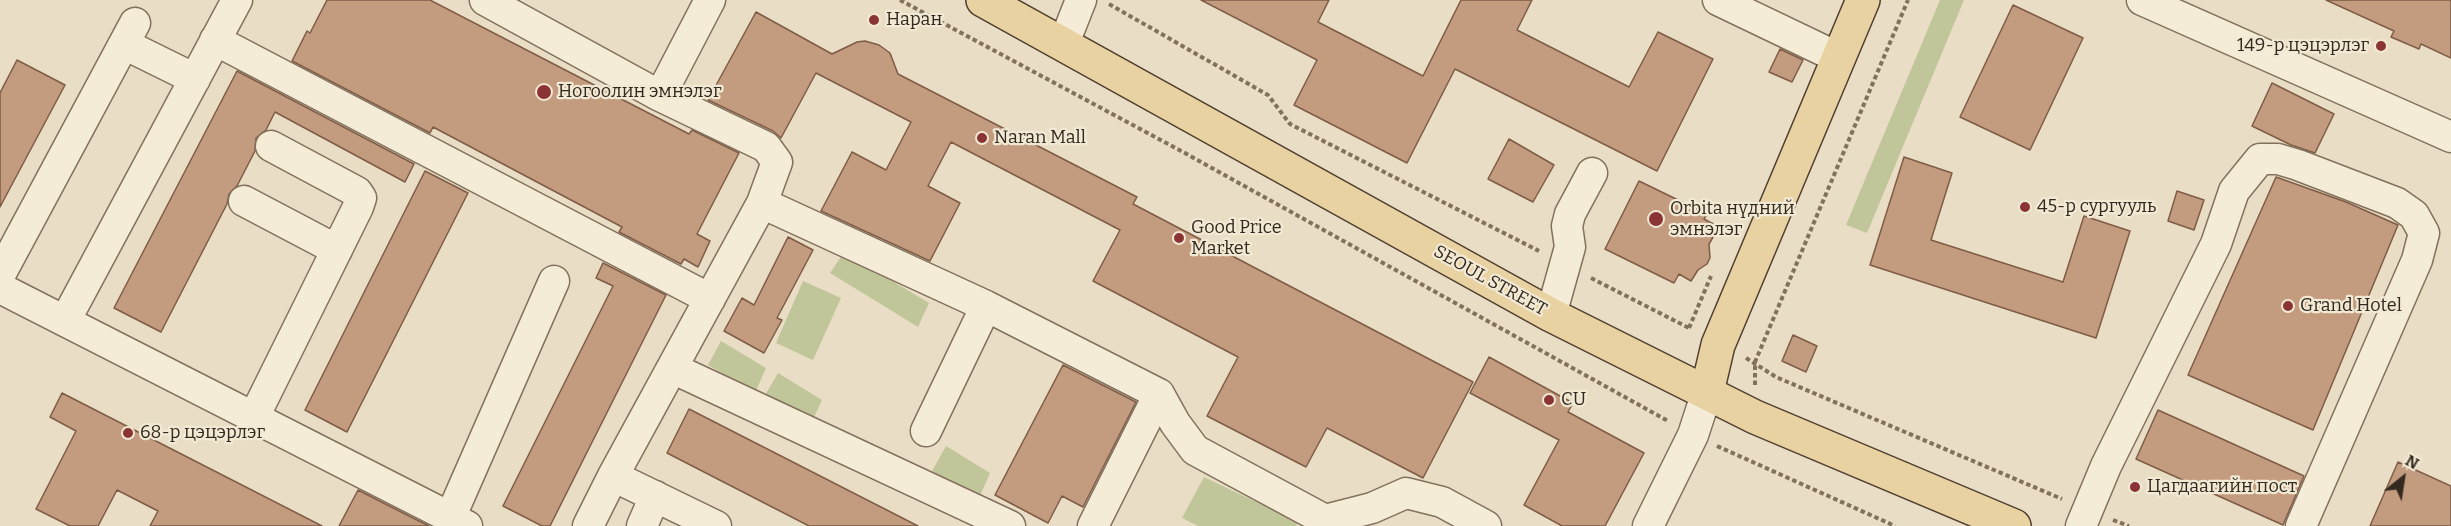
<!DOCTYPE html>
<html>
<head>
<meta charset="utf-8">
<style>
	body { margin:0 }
	#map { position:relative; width:2451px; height:526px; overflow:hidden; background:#e9dec5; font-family:Bitter,serif }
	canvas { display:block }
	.north { position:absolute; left:2373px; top:448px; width:60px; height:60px; -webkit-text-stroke:4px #f1e9d4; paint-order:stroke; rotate:30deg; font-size:16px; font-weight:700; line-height:24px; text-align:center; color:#34291f }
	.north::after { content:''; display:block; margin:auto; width:21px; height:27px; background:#34291f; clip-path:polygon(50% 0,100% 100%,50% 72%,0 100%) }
</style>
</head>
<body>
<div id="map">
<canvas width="2451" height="526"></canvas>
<div class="north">N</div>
</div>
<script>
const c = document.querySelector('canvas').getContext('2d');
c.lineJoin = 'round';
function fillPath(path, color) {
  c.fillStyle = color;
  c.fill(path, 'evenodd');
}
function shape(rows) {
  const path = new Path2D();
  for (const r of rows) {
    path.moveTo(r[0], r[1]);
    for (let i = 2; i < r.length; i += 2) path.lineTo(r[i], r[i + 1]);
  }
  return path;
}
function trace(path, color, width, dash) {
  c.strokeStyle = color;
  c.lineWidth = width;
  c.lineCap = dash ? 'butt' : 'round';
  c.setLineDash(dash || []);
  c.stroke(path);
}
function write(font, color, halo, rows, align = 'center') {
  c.font = font + ' Bitter,serif';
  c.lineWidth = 4.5;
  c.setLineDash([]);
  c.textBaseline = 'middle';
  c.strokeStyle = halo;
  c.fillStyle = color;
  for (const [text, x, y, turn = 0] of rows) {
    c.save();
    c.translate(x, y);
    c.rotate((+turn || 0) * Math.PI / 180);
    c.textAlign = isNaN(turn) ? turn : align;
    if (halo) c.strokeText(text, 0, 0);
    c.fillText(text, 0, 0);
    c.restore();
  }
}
const green = shape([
	[1940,0,1964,0,1867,233,1846,225],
	[844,252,929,303,918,327,830,273],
	[803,281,841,298,813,360,776,343],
	[721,341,766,368,755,393,708,365],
	[778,373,822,400,811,424,764,397],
	[946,446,990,473,979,498,932,471],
	[1204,477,1298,522,1296,526,1198,526,1182,518]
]);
const building = shape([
	[327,0,430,0,689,134,692,130,739,153,697,234,710,241,698,267,684,259,681,264,619,232,622,227,433,127,430,133,292,61,307,31,310,33,327,0],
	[1201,0,1329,0,1318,22,1423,76,1461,0,1532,0,1517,30,1629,87,1658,32,1713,59,1657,171,1455,69,1407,163,1294,105,1317,60,1201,0],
	[2326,0,2451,0,2451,58,2421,44,2419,49,2391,37,2394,31,2326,0],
	[2013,5,2083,38,2030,150,1960,117,2013,5],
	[756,12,832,54,857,42,865,41,879,45,890,53,898,74,1137,197,1133,204,1473,382,1423,478,1327,428,1306,467,1207,416,1238,357,1093,281,1120,230,951,142,928,186,960,203,930,261,821,211,852,152,886,170,911,122,816,73,781,138,773,131,708,100,756,12],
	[1780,49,1803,60,1792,82,1769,72,1780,49],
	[17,60,65,85,0,207,0,93,17,60],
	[237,71,414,164,405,182,275,112,266,130,256,138,255,151,237,186,229,194,227,204,161,332,114,308,237,71],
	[2272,83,2334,114,2315,153,2291,145,2252,126,2272,83],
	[1509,139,1554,165,1533,202,1488,179,1509,139],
	[1904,157,1952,173,1931,240,2063,282,2084,216,2130,231,2096,338,1870,265,1904,157],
	[425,171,468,193,347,432,305,410,425,171],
	[2276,177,2346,202,2398,225,2313,430,2188,375,2276,177],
	[1639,181,1707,214,1704,219,1719,227,1709,244,1710,258,1707,264,1698,270,1691,281,1679,274,1674,283,1605,249,1639,181],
	[2177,191,2204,200,2194,230,2168,221,2177,191],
	[788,237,813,250,777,318,782,320,764,353,724,331,742,298,754,305,788,237],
	[603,263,666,295,550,526,542,526,503,506,613,286,596,278,603,263],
	[1793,335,1817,346,1806,372,1782,361,1793,335],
	[1489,357,1573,403,1568,412,1644,453,1605,526,1562,526,1524,505,1559,440,1470,393,1489,357],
	[1063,365,1136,402,1083,507,1062,496,1048,523,995,495,1063,365],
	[62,393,322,526,150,526,158,511,117,490,98,526,70,526,36,509,76,431,50,417,62,393],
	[689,409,918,526,809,526,667,453,689,409],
	[2158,410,2304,476,2283,525,2136,459,2158,410],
	[2398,462,2451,486,2451,526,2370,526,2398,462],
	[358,490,413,518,429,526,339,526,358,490]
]);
const path = shape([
	[900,0,1183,152,1668,421],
	[1109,4,1268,95,1290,124,1539,251],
	[1591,278,1691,329],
	[1689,328,1711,276],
	[1746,358,1776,377,2062,499],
	[1755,385,1755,362,1908,0],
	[1717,446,1895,526],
	[2113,520,2129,526]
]);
const minor = shape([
	[485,0,660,96,710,0],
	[1718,0,1839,58],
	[2142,0,2451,137],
	[215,40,710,299],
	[1064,43,1081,0],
	[124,44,195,79],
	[244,201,337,250],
	[762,203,986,306,1159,394,1175,423,1195,450,1325,520,1372,508,1406,493,1442,502,1486,526],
	[0,275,135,23],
	[0,288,467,526],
	[1551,315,1570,247,1567,226,1570,214,1592,173],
	[65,321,237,0],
	[672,368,1010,526],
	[254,417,358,207,361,198,357,192,271,146],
	[926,431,986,306],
	[613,476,716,526],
	[450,518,554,281],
	[588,526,613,476,762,203,777,162,766,147,660,96],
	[642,526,655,496],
	[1093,526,1159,394],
	[1648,526,1693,435,1707,392],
	[2081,526,2106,466,2216,244,2234,191,2260,159,2278,159,2298,165,2397,203,2414,215,2424,233,2417,260,2301,526]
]);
const major = shape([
	[983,0,1551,315,1755,417,2014,526],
	[1707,392,1718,345,1863,0]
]);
const markers = [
	[874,20,6,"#8a3435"],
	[2381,46,6,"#8a3435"],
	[544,92,8,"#8a3435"],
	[982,138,6,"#8a3435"],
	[2025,207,6,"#8a3435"],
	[1656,219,8,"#8a3435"],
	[1179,238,6,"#8a3435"],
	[2288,306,6,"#8a3435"],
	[1549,400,6,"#8a3435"],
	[128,433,6,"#8a3435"],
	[2135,487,6,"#8a3435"]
];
const poiNames = [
	["Наран",886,20],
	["149-р цэцэрлэг",2369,46,"right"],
	["Ногоолин эмнэлэг",558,92],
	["Naran Mall",994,138],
	["45-р сургууль",2037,207],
	["Orbita нүдний",1670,209],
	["эмнэлэг",1670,230],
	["Good Price",1191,228],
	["Market",1191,249],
	["Grand Hotel",2300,306],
	["CU",1561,400],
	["68-р цэцэрлэг",140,433],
	["Цагдаагийн пост",2147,487]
];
const streetNames = [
	["SEOUL STREET",1490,281,29]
];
fillPath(green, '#c1c69a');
fillPath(building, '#c39b7f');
trace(building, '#7e5c46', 1.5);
trace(minor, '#82715d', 33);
trace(major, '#503f31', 36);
trace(path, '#82715d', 4, [4.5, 3]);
trace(minor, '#f5ecd7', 30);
trace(major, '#e8d2a1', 33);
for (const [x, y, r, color] of markers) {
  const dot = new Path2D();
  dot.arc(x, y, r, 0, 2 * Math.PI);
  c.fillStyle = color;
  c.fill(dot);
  trace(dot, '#f1e9d4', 2);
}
write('18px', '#34291f', '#f1e9d4', poiNames, 'left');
write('18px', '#34291f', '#f1e9d4', streetNames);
</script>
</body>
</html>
